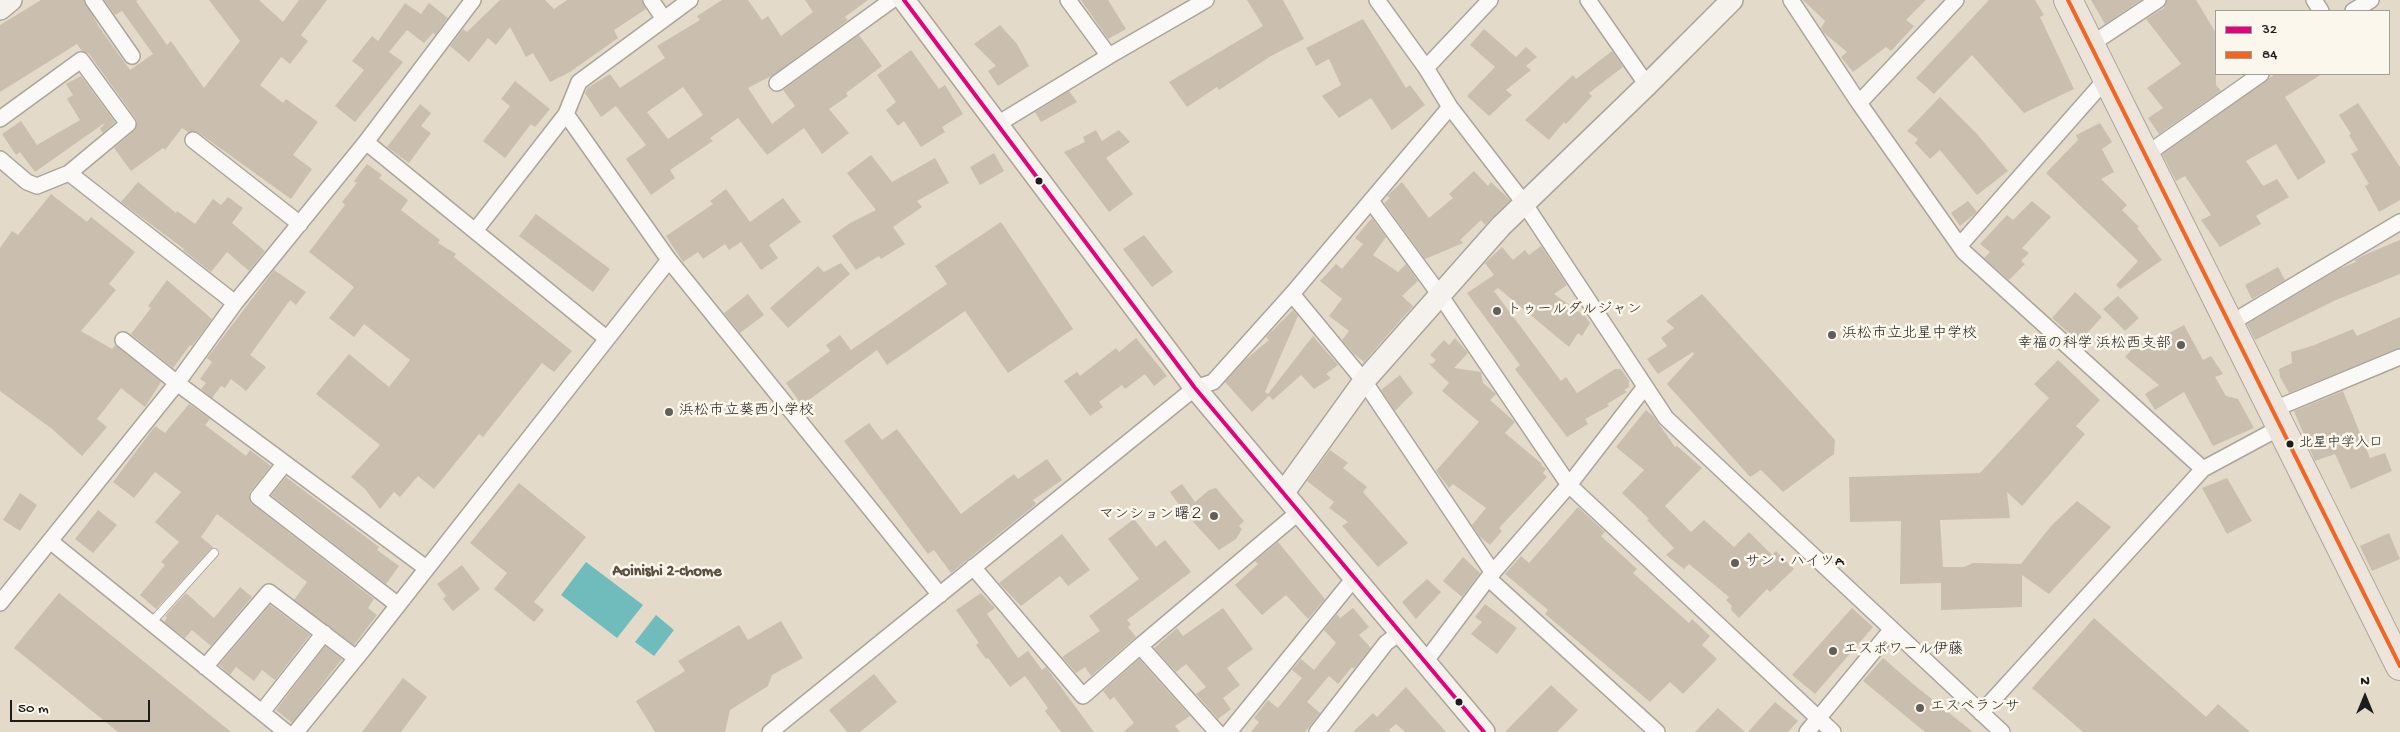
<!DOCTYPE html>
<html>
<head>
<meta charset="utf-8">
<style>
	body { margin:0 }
	#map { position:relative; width:2400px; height:732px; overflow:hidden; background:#e4dac9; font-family:"Gochi Hand",sans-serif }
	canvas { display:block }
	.legend { position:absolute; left:2215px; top:10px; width:175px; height:65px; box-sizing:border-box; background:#fbf7ec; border:1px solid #a29f99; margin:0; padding:6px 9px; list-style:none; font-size:15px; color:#1c1c1c }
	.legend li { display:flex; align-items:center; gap:10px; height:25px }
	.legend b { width:25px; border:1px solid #a29f99 }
	.north { position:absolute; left:2340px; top:672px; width:50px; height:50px; -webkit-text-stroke:4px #fbf7ec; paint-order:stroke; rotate:0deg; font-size:14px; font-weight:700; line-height:20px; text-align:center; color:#1c1c1c }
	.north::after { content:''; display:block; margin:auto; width:18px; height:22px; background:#1c1c1c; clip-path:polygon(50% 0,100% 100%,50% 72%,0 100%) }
	.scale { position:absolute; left:10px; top:700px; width:140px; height:22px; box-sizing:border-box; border:2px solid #1c1c1c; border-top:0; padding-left:6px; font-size:15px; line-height:18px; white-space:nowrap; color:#1c1c1c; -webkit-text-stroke:4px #fbf7ec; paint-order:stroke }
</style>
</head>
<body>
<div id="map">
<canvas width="2400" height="732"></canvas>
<ul class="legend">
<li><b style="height:6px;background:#e5007d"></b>32</li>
<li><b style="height:6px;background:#f26522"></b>84</li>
</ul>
<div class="north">N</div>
<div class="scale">50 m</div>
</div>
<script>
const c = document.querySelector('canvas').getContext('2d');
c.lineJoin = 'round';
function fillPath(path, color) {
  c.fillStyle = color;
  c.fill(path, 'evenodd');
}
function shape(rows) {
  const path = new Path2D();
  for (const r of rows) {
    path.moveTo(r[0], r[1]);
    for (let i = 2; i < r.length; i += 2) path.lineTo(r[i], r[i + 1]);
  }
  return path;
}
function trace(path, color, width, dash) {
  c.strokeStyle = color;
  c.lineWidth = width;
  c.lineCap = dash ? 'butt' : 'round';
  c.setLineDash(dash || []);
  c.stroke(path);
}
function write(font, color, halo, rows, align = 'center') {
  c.font = font + ' "Gochi Hand","Klee One",sans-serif';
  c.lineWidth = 5;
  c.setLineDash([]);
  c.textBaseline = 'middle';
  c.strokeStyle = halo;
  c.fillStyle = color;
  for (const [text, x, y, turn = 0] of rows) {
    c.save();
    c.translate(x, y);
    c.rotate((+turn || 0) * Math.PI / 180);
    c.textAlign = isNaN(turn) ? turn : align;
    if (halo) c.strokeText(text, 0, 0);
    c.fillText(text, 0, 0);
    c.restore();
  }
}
const water = shape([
	[586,562,643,605,617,638,561,595],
	[656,615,674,630,654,656,635,642]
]);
const building = shape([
	[41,0,84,0,99,27,130,70,153,54,122,11,115,15,104,0,138,0,136,1,167,45,171,41,204,88,240,41,209,0,259,0,283,22,299,0,327,0,301,35,308,41,290,64,281,57,260,85,283,103,286,99,318,122,293,155,312,169,291,199,199,133,194,131,188,132,182,128,165,150,163,148,131,171,114,148,134,131,137,123,136,119,89,54,82,51,77,44,0,92,0,25],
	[500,0,545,0,554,9,567,0,642,0,646,9,614,30,618,38,570,72,550,82,533,53,526,57,510,27,496,45,488,38,469,62,450,46,463,29,467,32],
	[722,0,748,0,762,20,768,16,781,36,813,12,805,0,868,0,845,17,848,20,773,75,748,88,772,124,795,106,783,90,859,35,882,66,846,93,848,96,829,109,849,133,822,154,804,128,767,155,738,118,710,138,713,141,670,170,675,178,651,195,626,159,646,145,616,106,601,117,585,93,587,88,610,74,620,88,665,58,657,46,700,20,697,16],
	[683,87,703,115,668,139,647,112],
	[1081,0,1108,0,1126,29,1108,39],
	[1247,0,1283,0,1304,39,1271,56,1219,90,1217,87,1187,107,1169,82,1263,26],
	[1803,0,1926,0,1906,20,1914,26,1891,51,1886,47,1853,72,1841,57,1847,52,1823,32,1821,28,1825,21],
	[1989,0,2035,0,2044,15,2040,17,2074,89,2024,113,1972,55,1934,94,1916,78],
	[2091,0,2141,0,2105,24],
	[2167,0,2196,0,2216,33,2216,85,2221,91,2159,134,2148,118,2163,108,2147,88,2181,64,2146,19,2164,8],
	[405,3,421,14,429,3,448,18,435,35,433,33,424,43,407,30,389,52,403,62,355,122,335,106,364,70,352,61,372,36,378,41],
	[1363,19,1406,88,1410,85,1425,105,1392,130,1371,98,1339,118,1322,96,1341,85,1329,59,1316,66,1306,48],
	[1000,25,1017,44,1029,66,998,86,988,71,996,66,974,44],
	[1484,29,1516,57,1526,47,1537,57,1526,66,1531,70,1506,90,1512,95,1489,116,1467,96,1495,67,1470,45],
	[911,50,939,89,945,85,963,114,942,127,945,132,921,147,904,121,898,126,886,110,896,102,877,75],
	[1612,51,1623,67,1589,93,1592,96,1566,124,1564,122,1549,140,1525,120,1573,75,1576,79],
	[2275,74,2322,74,2285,97,2326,162,2298,180,2276,144,2246,161,2263,186,2277,179,2289,197,2256,216,2261,224,2220,247,2201,220,2211,215,2185,176,2176,181,2162,154],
	[81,76,115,122,103,133,100,129,106,122,35,172,20,152,16,155,2,134,21,121,37,145,80,120,67,99,73,95,66,84],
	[515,81,550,109,535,127,531,124,505,158,483,141,510,106,501,99],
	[1069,91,1077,102,1041,122,1035,112],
	[1940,97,1977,134,2008,171,1977,195,1940,150,1930,159,1915,143,1918,139,1907,131],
	[2358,103,2400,167,2400,200,2379,212,2365,186,2369,184,2351,154,2358,150,2349,135,2351,134,2339,115],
	[420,104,431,113,421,126,431,133,409,163,387,147],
	[2100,123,2112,142,2102,149,2114,172,2101,179,2127,205,2122,210,2139,227,2137,228,2162,260,2120,289,2116,285,2138,261,2046,173,2078,140,2076,135],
	[1096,130,1102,141,1119,130,1130,142,1106,158,1133,194,1109,212,1064,152,1085,142,1083,137],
	[994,153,1004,171,980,185,970,167],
	[871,155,892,182,935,158,949,183,917,201,922,207,893,227,905,244,881,259,879,256,856,270,832,236,850,223,876,210,847,173],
	[367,164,382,175,379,178,408,200,401,210,440,240,438,243,456,254,454,257,572,351,554,372,542,363,483,437,479,434,434,489,418,476,400,497,394,492,380,509,365,489,351,477,380,445,316,394,349,354,389,387,410,360,364,324,354,337,329,318,354,287,309,252,345,205,342,202,357,183,354,181],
	[1474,171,1488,186,1491,182,1510,200,1485,225,1481,220,1460,240,1463,243,1425,259,1384,203,1390,198,1387,196,1402,182,1429,218,1453,198,1449,194],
	[138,182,176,213,177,211,195,224,213,199,221,205,228,197,243,208,232,223,265,251,249,271,227,252,211,272,183,250,184,249,121,202],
	[726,189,750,222,783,198,801,222,769,245,778,258,761,270,741,242,729,250,725,244,703,259,698,252,683,262,666,236,713,204,710,201],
	[51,194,87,222,91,217,135,252,109,284,116,290,81,331,112,349,115,345,161,382,145,407,121,388,97,419,107,427,82,456,52,429,0,391,0,248,12,231,18,235],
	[1968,201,1977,212,1960,226,1951,213],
	[2032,201,2051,217,2022,248,2029,253,2021,261,2025,264,2009,280,1984,258,1990,252,1980,244,2007,215,2013,220],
	[536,214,610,269,593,292,519,236],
	[1372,218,1386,237,1373,255,1398,272,1406,264,1418,281,1402,296,1413,306,1364,362,1353,353,1342,340,1349,331,1329,316,1342,299,1320,281,1336,264,1342,269,1363,244,1355,238],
	[1001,222,1073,329,1008,373,965,311,887,365,877,350,802,405,786,383,830,351,826,345,840,335,851,350,947,284,935,266],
	[1144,235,1173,272,1152,287,1123,249],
	[2400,240,2400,274,2336,300,2255,340,2247,324,2341,268,2356,262,2355,260,2362,256],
	[1541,246,1567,285,1554,294,1585,316,1590,323,1582,336,1578,333,1569,347,1498,288,1494,291,1561,381,1566,377,1577,393,1615,369,1621,369,1629,381,1629,387,1624,390,1627,392,1607,404,1609,406,1585,419,1588,424,1567,437,1515,369,1520,365,1467,293,1494,275,1485,263,1502,247,1513,260,1525,250,1529,255],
	[841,263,850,274,788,328,770,308,818,266,824,272],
	[2278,267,2285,280,2252,299,2245,285],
	[274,270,306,292,296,305,290,300,250,355,266,367,246,391,231,379,225,388,221,386,212,398,201,389,206,383,200,379,212,362,207,358],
	[167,280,212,319,192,346,190,345,173,368,131,334,151,308,148,306],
	[2075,292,2102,317,2079,342,2052,318],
	[748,294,764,315,740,333,724,313],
	[1702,294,1835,440,1834,454,1783,492,1761,470,1750,477,1667,384,1694,354,1693,352,1658,374,1647,359,1667,346,1661,338,1674,328,1666,321],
	[2118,296,2139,318,2125,331,2103,309],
	[1293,310,1298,316,1265,392,1268,394,1313,336,1338,365,1326,374,1331,378,1314,389,1301,375,1273,400,1269,396,1252,412,1225,382,1245,360,1269,340,1266,337],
	[2400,317,2400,348,2289,393,2280,377,2279,369,2292,363,2291,352,2312,346,2353,329,2357,336],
	[2184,325,2203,360,2211,356,2223,374,2215,377,2226,396,2238,399,2254,428,2213,446,2184,392,2155,410,2145,394,2159,385,2125,357,2141,339,2148,344],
	[1136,338,1167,376,1154,386,1145,374,1125,389,1122,385,1099,402,1103,407,1090,416,1064,381,1077,372,1080,376,1116,348,1119,352],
	[1455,338,1468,353,1454,368,1481,372,1483,383,1496,394,1490,400,1515,422,1505,433,1542,464,1541,465,1546,469,1543,473,1547,477,1499,528,1502,531,1490,545,1479,536,1472,525,1486,508,1453,484,1449,488,1436,471,1479,422,1442,391,1449,383,1428,363,1432,364,1436,360,1430,355,1444,340,1449,345],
	[2058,360,2100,400,2076,426,2085,434,2022,506,2007,492,2010,518,1940,520,1943,567,1964,567,1973,563,2021,564,2051,526,2077,501,2111,527,2049,594,2022,575,2022,607,1941,610,1941,583,1900,584,1901,521,1850,522,1849,477,1980,473,2049,398,2034,384],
	[1400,375,1413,393,1395,411,1381,390],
	[2343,391,2370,458,2385,453,2392,471,2351,489,2335,454,2315,461,2294,411],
	[189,404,210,419,205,425,246,456,250,450,271,466,250,492,249,496,252,504,374,599,368,608,377,615,354,645,294,600,307,582,217,514,201,537,213,547,156,609,140,595,165,565,161,562,179,542,155,522,181,492,155,472,134,498,113,482,155,426,165,433],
	[1646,410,1654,417,1675,447,1677,446,1702,468,1665,506,1691,532,1704,520,1734,547,1749,532,1772,555,1776,551,1794,569,1770,592,1767,589,1739,618,1731,610,1732,606,1726,600,1729,597,1689,564,1684,569,1666,555,1674,548,1647,520,1649,519,1622,493,1644,470,1616,447],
	[869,423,882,440,897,429,961,514,1014,474,1018,479,1047,459,1062,480,1033,500,1036,504,951,573,934,550,928,554,844,441],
	[1330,450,1348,463,1343,468,1367,487,1363,492,1408,543,1378,567,1342,526,1348,522,1329,508,1334,502,1307,481],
	[286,477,379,547,377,550,399,566,386,584,271,495],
	[2227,478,2252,521,2227,534,2202,488],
	[519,483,586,537,534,602,544,610,534,622,494,589,507,573,470,543],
	[1182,484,1195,502,1209,490,1216,488,1244,521,1239,526,1242,529,1236,539,1219,550,1184,512,1170,492],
	[20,493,37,505,20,531,3,520],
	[1578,507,1605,532,1601,536,1637,569,1633,573,1689,623,1692,619,1710,636,1702,645,1717,659,1683,694,1670,682,1650,702,1545,614,1548,610,1505,574,1521,556,1529,563],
	[98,510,117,525,93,553,75,539],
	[1134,519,1156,547,1165,540,1191,572,1127,620,1131,624,1128,627,1136,637,1091,676,1085,667,1076,673,1062,657,1100,631,1089,616,1139,579,1108,539],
	[2389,533,2400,559,2372,571,2360,546],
	[1062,534,1090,570,1068,586,1060,576,1021,606,999,583],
	[1278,542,1325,599,1308,619,1286,595,1262,615,1235,585,1258,564,1255,561],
	[1463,557,1480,573,1462,597,1443,581],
	[462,565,480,589,453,611,443,599,446,596,437,584],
	[1427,579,1441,592,1416,619,1402,602],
	[240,587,252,597,211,646,192,630,185,638,164,622,167,618,165,616,186,593,214,618],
	[59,593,231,732,118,732,14,648],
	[981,593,995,608,987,614,1018,658,1028,651,1042,670,1046,667,1094,732,1061,732,1045,711,1048,708,1025,676,1010,687,988,658,986,659,976,645,979,643,956,610],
	[1485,604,1517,628,1497,654,1471,634,1482,622,1475,617],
	[270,605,310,635,275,680,262,670,254,681,236,667,230,675,219,665],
	[1223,608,1253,649,1227,668,1240,685,1223,698,1231,709,1218,719,1196,694,1206,687,1186,664,1176,672,1154,648,1177,628,1183,636],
	[1353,608,1369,627,1359,635,1371,648,1354,669,1352,667,1338,684,1329,676,1307,702,1320,713,1309,727,1305,732,1251,732,1259,722,1254,718,1268,700,1278,708,1302,678,1292,670,1301,659,1314,670,1336,643,1324,630,1337,614,1340,618],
	[1852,608,1873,627,1815,694,1792,675],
	[2094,618,2206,717,2218,704,2250,732,2083,732,2032,688],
	[781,621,803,658,772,675,768,686,730,710,725,732,655,732,636,701,685,671,678,661,739,625,748,640],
	[325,646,342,659,292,723,276,710],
	[1883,658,1913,684,1973,732,1925,732,1863,681],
	[1139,659,1190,716,1175,726,1180,732,1123,732,1134,723,1114,697,1110,700,1103,691],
	[874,674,897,702,860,732,847,732,829,710],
	[403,678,427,697,401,732,362,732],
	[1551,685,1578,710,1557,732,1505,732],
	[1406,687,1446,732,1405,732,1396,724,1389,730,1391,732,1353,732,1373,713,1377,717],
	[1775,702,1798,721,1788,732,1748,732],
	[1718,708,1745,732,1695,732]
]);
const lane = shape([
	[151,623,214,553]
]);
const street = shape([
	[93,0,132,56],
	[651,0,664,19],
	[1068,0,1109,56],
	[1377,0,1426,68,1450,107,1524,203,1666,418,2002,732],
	[1588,0,1647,85],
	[1791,0,1859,103,1964,252,2203,469],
	[2314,0,2321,11],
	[2353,11,2371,0],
	[2090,45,2158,0],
	[1426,68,1490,0],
	[777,83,892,0],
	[1859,103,1956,0],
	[566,114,669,260,940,595],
	[0,119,81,60,128,124,69,173],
	[996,125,1109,56,1206,0],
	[193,140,300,224],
	[366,142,606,338],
	[2144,156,2261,74],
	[0,159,27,182,37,186,69,173,235,303],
	[1371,201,1440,295,1569,485,1833,732],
	[475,231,566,114,579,82,690,0],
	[1960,245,2107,78],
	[1292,294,1364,381,1493,573],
	[2231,323,2400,222],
	[123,340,177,383,426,568],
	[2272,410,2400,357],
	[285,463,258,497,398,605],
	[50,541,286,732],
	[973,567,1083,696,1140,646,1217,732],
	[1488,578,1657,732],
	[0,603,177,383,235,303,366,142,473,0],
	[1140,646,1300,511],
	[1425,662,1488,578,1569,485,1644,388],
	[205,667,269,592,356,658],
	[262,712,324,633],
	[1981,713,2203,469,2281,427],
	[296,732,362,651,669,260],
	[770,732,1195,388,1213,382,1292,294,1450,107],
	[1229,732,1355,577],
	[1317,732,1386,643,1401,632],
	[1807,732,1892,629]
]);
const secondary = shape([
	[904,0,1195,388,1484,732],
	[0,9,11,0],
	[1284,492,1364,381,1501,226,1647,85,1732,0]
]);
const highway = shape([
	[2068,0,2400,666]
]);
const bus1 = shape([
	[904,0,1195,388,1484,732]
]);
const bus2 = shape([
	[2068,0,2400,666]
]);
const markers = [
	[1039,181,4.5,"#1c1c1c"],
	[1497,311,5,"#625e59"],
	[1832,335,5,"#625e59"],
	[2181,345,5,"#625e59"],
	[669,412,5,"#625e59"],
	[2290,444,4.5,"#1c1c1c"],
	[1214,516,5,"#625e59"],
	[1735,563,5,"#625e59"],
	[1833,651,5,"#625e59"],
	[1459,702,4.5,"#1c1c1c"],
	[1920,708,5,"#625e59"]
];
const busNames = [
	["北星中学入口",2299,444]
];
const poiNames = [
	["トゥールダルジャン",1507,311],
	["浜松市立北星中学校",1842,335],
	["幸福の科学 浜松西支部",2171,345,"right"],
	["浜松市立葵西小学校",679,412],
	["マンション曙２",1204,516,"right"],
	["サン・ハイツA",1745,563],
	["エスポワール伊藤",1843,651],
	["エスペランサ",1930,708]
];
const neighbourhoodNames = [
	["Aoinishi 2-chome",667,573]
];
fillPath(water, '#70bcbc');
fillPath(building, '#cabfaf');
trace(lane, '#aca59a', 10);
trace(street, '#aca59a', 18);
trace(secondary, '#aca59a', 24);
trace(highway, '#aca59a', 30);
trace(lane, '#fbf9f7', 8);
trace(street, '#fbf9f7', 15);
trace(secondary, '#f5f1ed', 21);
trace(highway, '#ede4dc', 28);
trace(bus1, '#e5007d', 4);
trace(bus2, '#f26522', 4);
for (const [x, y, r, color] of markers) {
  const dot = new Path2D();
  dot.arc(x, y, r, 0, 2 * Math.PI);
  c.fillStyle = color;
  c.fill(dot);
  trace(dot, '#fbf7ec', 2);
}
write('14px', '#1c1c1c', '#fbf7ec', busNames, 'left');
write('15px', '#1c1c1c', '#fbf7ec', poiNames, 'left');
write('bold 16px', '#5a4e40', '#fbf7ec', neighbourhoodNames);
</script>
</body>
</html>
